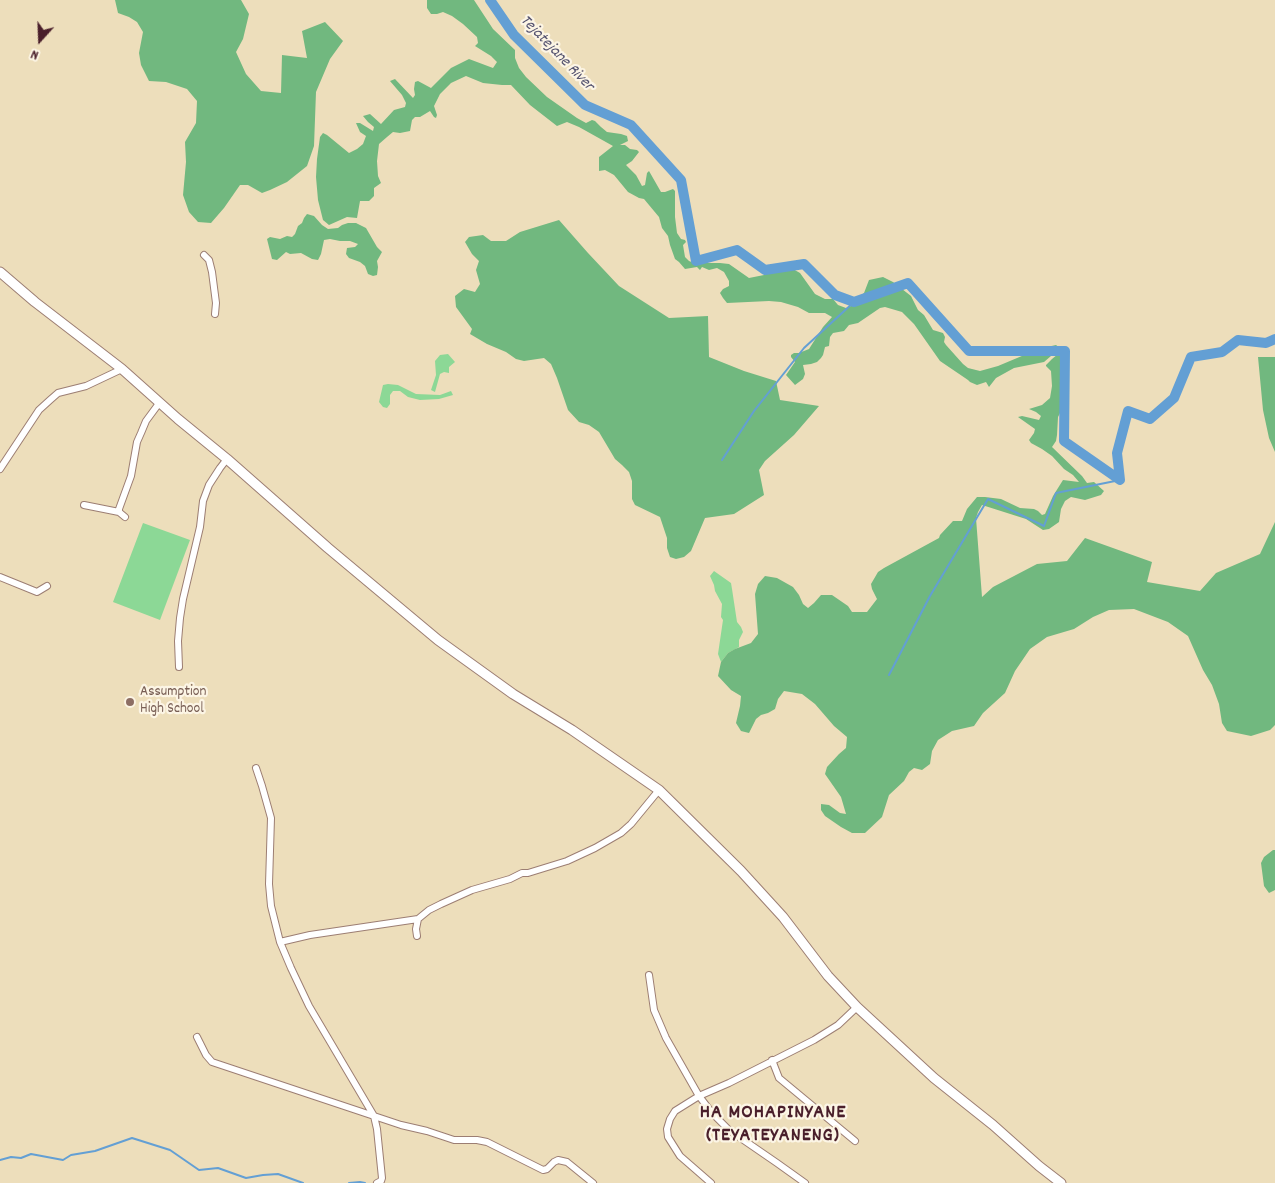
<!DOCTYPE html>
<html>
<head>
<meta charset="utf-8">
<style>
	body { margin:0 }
	#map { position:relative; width:1275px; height:1183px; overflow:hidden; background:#eddebb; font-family:Dekko,sans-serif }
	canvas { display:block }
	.north { position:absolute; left:15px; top:15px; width:50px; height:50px; -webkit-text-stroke:4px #fcf5e5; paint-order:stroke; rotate:200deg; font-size:14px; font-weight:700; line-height:20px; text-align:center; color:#4a1f2b }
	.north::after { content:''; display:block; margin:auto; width:18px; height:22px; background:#4a1f2b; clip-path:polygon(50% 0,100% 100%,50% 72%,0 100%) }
</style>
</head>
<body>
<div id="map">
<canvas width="1275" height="1183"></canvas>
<div class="north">N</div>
</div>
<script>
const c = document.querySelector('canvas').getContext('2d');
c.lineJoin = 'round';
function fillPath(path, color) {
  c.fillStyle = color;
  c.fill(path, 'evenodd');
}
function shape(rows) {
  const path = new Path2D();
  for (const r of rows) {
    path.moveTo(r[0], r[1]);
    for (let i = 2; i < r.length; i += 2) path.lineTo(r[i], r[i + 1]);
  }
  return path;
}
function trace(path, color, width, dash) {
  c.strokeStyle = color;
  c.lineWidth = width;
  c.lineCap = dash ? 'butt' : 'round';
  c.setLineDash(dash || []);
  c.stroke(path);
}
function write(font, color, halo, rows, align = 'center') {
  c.font = font + ' Dekko,sans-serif';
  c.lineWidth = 4.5;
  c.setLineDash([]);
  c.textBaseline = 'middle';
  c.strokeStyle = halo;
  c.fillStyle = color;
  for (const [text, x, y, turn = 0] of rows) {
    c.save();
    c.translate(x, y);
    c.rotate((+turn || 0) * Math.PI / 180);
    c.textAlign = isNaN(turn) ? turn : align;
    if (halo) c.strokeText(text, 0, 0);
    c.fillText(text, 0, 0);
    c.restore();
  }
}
const green = shape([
	[448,354,455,362,449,367,449,373,444,372,440,374,435,392,431,390,436,375,435,361,440,355],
	[388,384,398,385,416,394,440,395,451,391,453,395,439,399,420,400,408,397,400,391,393,391,390,395,390,404,387,408,383,407,379,402,383,385],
	[143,523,190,540,160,620,113,602],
	[714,571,731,583,732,589,737,622,741,627,743,632,739,640,739,647,728,653,721,662,718,654,723,620,721,617,722,604,715,591,714,585,710,576]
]);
const forest = shape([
	[115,0,241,0,249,14,243,39,236,52,246,74,261,91,281,93,282,55,307,58,302,31,325,22,343,41,330,59,316,92,314,146,307,166,287,182,270,190,262,193,248,185,240,185,224,208,211,223,198,222,189,212,183,195,186,162,185,142,196,123,197,101,187,89,166,82,149,81,141,65,139,53,143,32,137,22,129,17,118,13],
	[427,0,474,0,493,29,515,50,515,58,519,68,526,77,547,97,577,118,586,123,592,120,595,121,601,127,607,132,621,134,627,136,628,141,620,145,625,145,630,149,637,150,639,152,632,161,626,165,636,175,642,186,645,185,647,173,649,171,661,192,665,192,673,189,675,191,675,217,677,233,681,239,685,240,686,242,683,245,685,257,689,261,694,263,720,263,729,264,749,278,764,275,765,271,771,267,784,264,800,273,815,294,825,299,833,299,838,305,846,308,856,304,858,298,864,293,869,280,883,277,893,282,911,296,918,310,924,315,933,330,943,333,945,337,944,342,946,345,963,364,968,368,980,371,998,366,1029,353,1047,347,1056,345,1061,349,1062,346,1069,350,1067,390,1062,401,1063,407,1058,417,1057,435,1056,441,1052,447,1082,476,1087,483,1094,482,1104,491,1101,495,1085,500,1071,497,1065,501,1061,509,1059,522,1049,529,1043,530,1026,519,982,505,978,512,976,518,982,597,993,587,1037,564,1067,561,1085,538,1152,562,1147,582,1200,591,1216,573,1260,554,1275,522,1275,725,1270,730,1251,736,1227,731,1222,723,1219,704,1212,685,1203,670,1188,636,1168,622,1134,609,1109,610,1093,617,1074,629,1047,637,1030,649,1015,671,1005,693,983,713,974,726,952,731,938,740,932,751,930,764,922,770,914,768,909,772,904,781,889,795,882,817,865,833,852,833,841,827,825,816,821,810,821,804,829,805,840,813,846,814,841,797,825,774,827,767,839,754,846,748,847,737,834,726,815,704,802,694,784,691,778,699,775,709,768,713,761,715,756,719,749,733,741,731,736,723,740,706,741,696,731,690,718,676,721,662,728,653,735,649,751,643,758,634,755,594,758,584,765,576,777,578,793,587,799,595,803,604,808,608,814,603,821,595,832,595,848,606,852,612,867,612,877,599,872,589,871,584,878,572,884,568,939,538,940,535,953,521,962,521,967,509,977,497,985,497,1001,499,1020,508,1034,509,1038,511,1042,515,1045,514,1053,496,1063,480,1079,482,1073,475,1064,469,1052,456,1042,449,1031,443,1029,440,1034,433,1035,429,1018,417,1022,416,1039,420,1041,416,1036,412,1029,409,1042,405,1050,398,1052,386,1051,371,1046,366,1046,365,1052,359,1058,354,1051,356,1044,362,1014,368,996,378,989,387,986,382,977,385,970,382,968,380,940,361,914,324,902,312,885,307,880,308,858,323,849,325,844,331,833,333,830,337,829,346,825,347,823,355,821,358,817,362,811,364,803,365,805,374,803,379,795,385,786,375,795,362,791,357,791,355,794,353,799,353,809,349,823,327,832,317,825,313,809,313,798,307,781,302,769,301,727,303,723,298,720,293,723,289,729,286,729,281,724,272,717,268,709,270,702,267,700,270,697,267,685,269,679,262,675,259,670,245,668,236,662,228,659,217,644,199,639,198,628,192,614,175,605,170,599,171,599,157,613,146,579,127,567,122,557,126,530,105,511,85,502,85,483,83,466,76,451,83,440,94,434,106,437,115,436,118,434,117,430,111,420,117,415,117,412,120,410,131,400,133,393,132,387,137,379,144,377,161,378,176,381,183,374,188,374,196,369,201,360,201,357,218,347,217,329,225,323,220,318,200,316,177,317,159,320,137,323,133,327,135,349,153,357,149,363,144,366,136,360,132,356,123,360,123,373,131,374,127,368,122,363,116,370,114,381,124,394,110,405,107,406,103,402,95,390,81,395,79,413,98,415,95,414,89,415,82,418,81,431,88,451,68,469,59,493,68,497,62,491,56,475,46,478,43,477,37,463,24,452,16,443,12,437,14,431,14,427,8],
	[307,214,314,216,322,225,328,229,338,228,342,225,348,223,356,223,366,228,377,247,382,252,377,261,378,267,377,275,373,276,368,274,365,266,360,262,349,258,346,254,347,248,355,247,358,244,350,241,340,241,330,239,324,240,321,254,318,260,312,259,301,253,290,254,286,252,277,260,272,259,267,239,270,237,280,239,287,236,292,237,295,234,298,226,302,223,304,218],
	[559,220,588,253,619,286,669,318,708,316,709,357,744,371,776,381,780,400,819,406,794,435,765,461,759,470,764,495,734,514,705,518,691,551,684,557,676,559,670,557,667,548,667,538,660,517,635,505,632,499,632,481,629,472,622,465,615,459,599,432,589,425,579,422,568,410,557,378,551,364,544,358,524,361,516,359,506,352,487,344,470,334,472,329,456,307,455,296,464,289,475,292,480,284,476,270,479,261,472,254,465,242,469,237,483,235,491,241,506,241,520,232],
	[1258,357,1275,357,1275,452,1269,438,1263,410],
	[1273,850,1275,850,1275,890,1269,893,1264,886,1261,863,1264,857]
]);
const stream = shape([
	[722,460,754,411,804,348,854,302],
	[889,675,930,596,988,499,1044,526,1056,493,1120,480],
	[0,1160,11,1157,21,1158,31,1154,63,1160,71,1155,95,1151,132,1138,170,1150,199,1170,218,1168,246,1178,263,1175,278,1174,303,1183],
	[349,1183,360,1182,365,1183]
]);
const river = shape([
	[490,0,514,35,585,105,631,125,681,180,696,261,737,250,765,270,804,264,835,295,854,302,908,283,969,351,1065,351,1064,441,1120,480,1117,453,1128,411,1150,419,1174,398,1191,357,1222,352,1238,340,1266,343,1275,339]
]);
const street = shape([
	[204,255,209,260,212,272,216,303,215,314],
	[0,469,39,410,50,400,58,393,86,386,122,369],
	[84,505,119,512,125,517],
	[119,512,119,509,131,476,137,442,141,433,146,421,160,402],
	[0,577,37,592,47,586],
	[179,667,178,641,180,618,183,599,200,527,203,501,209,485,220,468,227,459],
	[256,768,262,786,271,818,269,884,271,906,280,942,291,968,309,1006,374,1116,377,1129,382,1178,381,1181,377,1183],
	[417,936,416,929,418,919],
	[280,942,310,935,418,919,429,910,441,904,472,890,510,879,522,873,528,873,567,861,595,848,621,833,631,824,659,790],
	[649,975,654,1010,666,1038,699,1096,712,1113,729,1130,777,1163,805,1183],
	[197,1037,206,1055,212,1062,401,1125,427,1131,454,1140,477,1140,487,1142,543,1170,547,1169,554,1162,558,1160,567,1162,593,1183],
	[772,1060,779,1078,855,1141],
	[711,1183,680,1156,668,1137,667,1129,670,1119,675,1111,699,1096,729,1083,814,1040,838,1025,857,1007]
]);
const secondary = shape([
	[0,272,35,302,122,369,178,419,227,459,328,548,438,640,513,694,572,730,659,790,741,871,783,917,828,976,857,1007,934,1078,993,1125,1039,1166,1061,1183]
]);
const markers = [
	[130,702,5,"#8d6e63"]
];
const educationNames = [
	["Assumption",140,693],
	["High School",140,710]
];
const waterNames = [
	["Tejatejane River",556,54,46]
];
const districtNames = [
	["HA MOHAPINYANE",773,1114],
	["(TEYATEYANENG)",773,1137]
];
fillPath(green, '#8cd896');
fillPath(forest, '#71b87f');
trace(stream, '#639fd4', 2);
trace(river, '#639fd4', 10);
trace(street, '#9c7e73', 8);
trace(secondary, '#9c7e73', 11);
trace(street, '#fff', 6);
trace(secondary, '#fff', 9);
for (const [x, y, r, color] of markers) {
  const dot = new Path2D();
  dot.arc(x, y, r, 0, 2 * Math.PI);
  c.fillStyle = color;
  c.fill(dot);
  trace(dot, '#fcf5e5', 2);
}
write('15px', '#785e54', '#fcf5e5', educationNames, 'left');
write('italic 16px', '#54526f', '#fcf5e5', waterNames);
c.letterSpacing = '1px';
write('bold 20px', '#4a1f2b', '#fcf5e5', districtNames);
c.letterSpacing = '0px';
</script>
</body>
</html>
